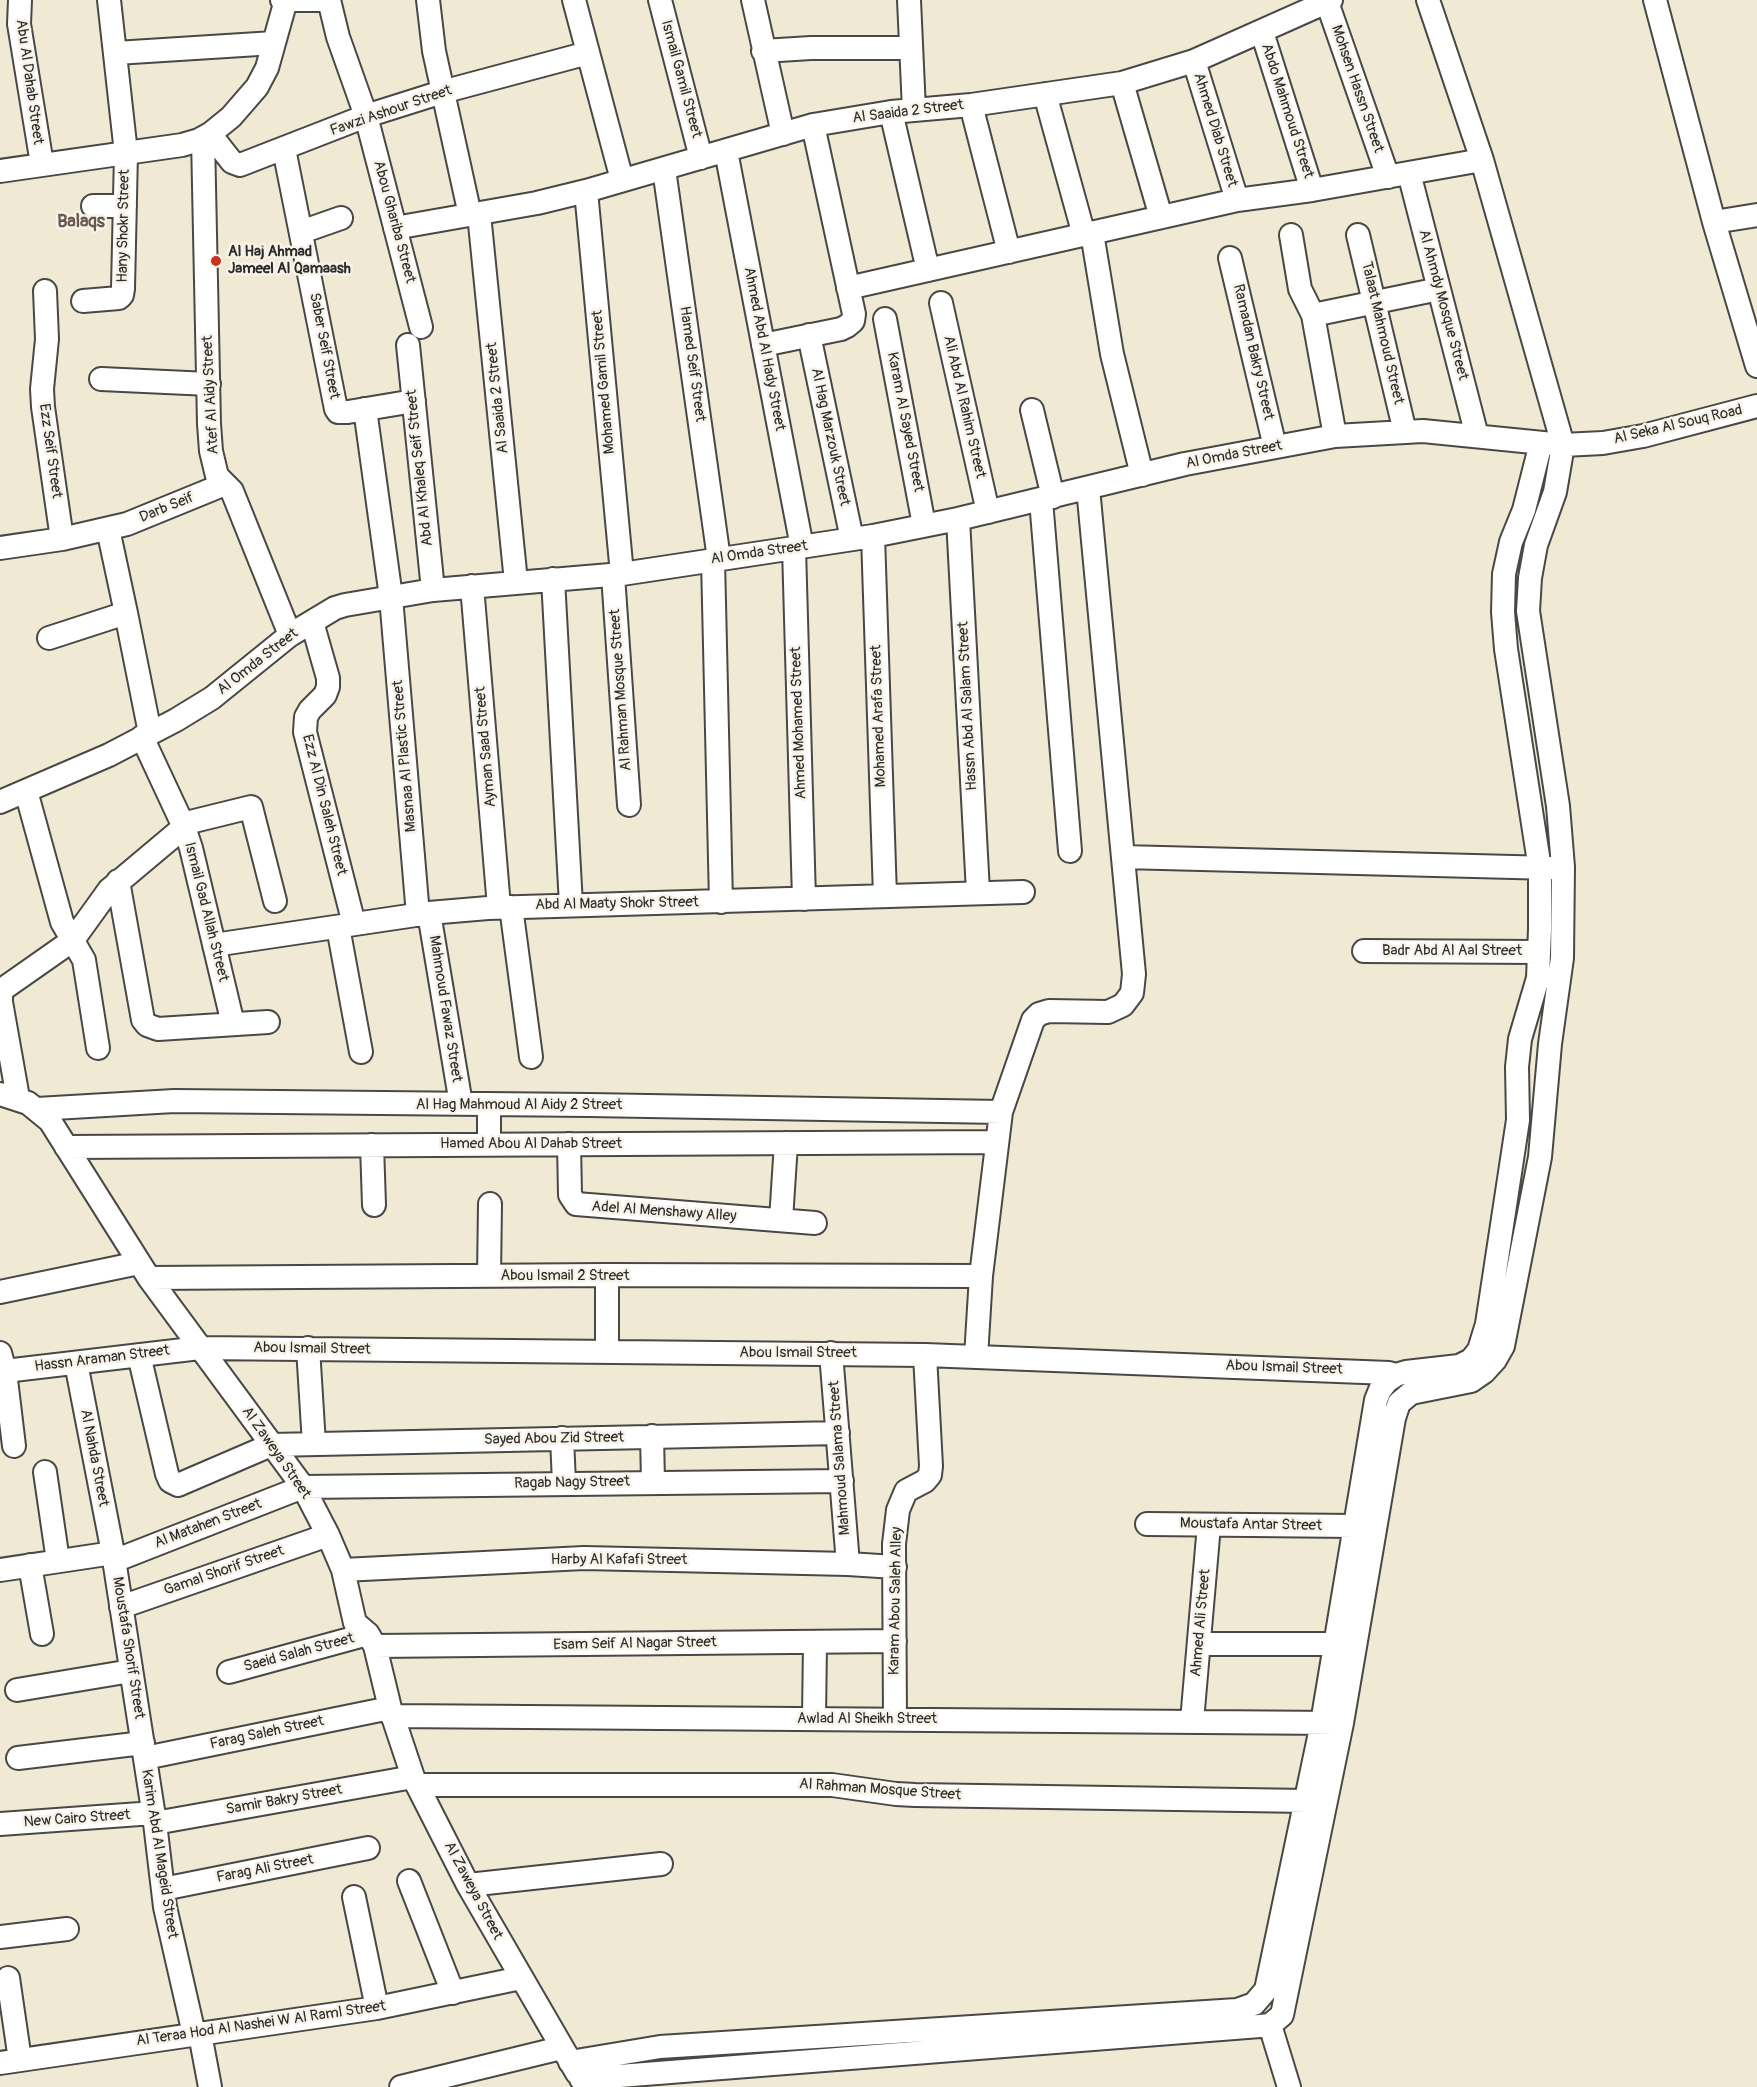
<!DOCTYPE html>
<html>
<head>
<meta charset="utf-8">
<style>
	body { margin:0 }
	canvas { display:block; background:#f0ead4 }
</style>
</head>
<body>
<canvas width="1757" height="2087"></canvas>
<script>
const c = document.querySelector('canvas').getContext('2d');
c.lineJoin = 'round';
function shape(rows) {
  const path = new Path2D();
  for (const r of rows) {
    path.moveTo(r[0], r[1]);
    for (let i = 2; i < r.length; i += 2) path.lineTo(r[i], r[i + 1]);
  }
  return path;
}
function trace(path, color, width, dash) {
  c.strokeStyle = color;
  c.lineWidth = width;
  c.lineCap = dash ? 'butt' : 'round';
  c.setLineDash(dash || []);
  c.stroke(path);
}
function write(font, color, halo, rows, align = 'center') {
  c.font = font + ' Pangolin,sans-serif';
  c.lineWidth = 5;
  c.setLineDash([]);
  c.textBaseline = 'middle';
  c.strokeStyle = halo;
  c.fillStyle = color;
  for (const [text, x, y, turn = 0] of rows) {
    c.save();
    c.translate(x, y);
    c.rotate((+turn || 0) * Math.PI / 180);
    c.textAlign = isNaN(turn) ? turn : align;
    if (halo) c.strokeText(text, 0, 0);
    c.fillText(text, 0, 0);
    c.restore();
  }
}
const street = shape([
	[20,0,19,24,42,164],
	[282,0,327,0],
	[329,0,338,37,366,116,421,327],
	[428,0,434,51,470,215],
	[574,0,622,180],
	[660,0,701,158],
	[753,0,783,134],
	[909,0,914,110],
	[1655,0,1714,222,1757,366],
	[1327,2,1388,177],
	[1262,32,1312,190],
	[763,51,811,48,911,48],
	[116,53,274,43],
	[1194,61,1237,200],
	[1122,83,1161,217],
	[1045,94,1084,235],
	[971,105,1009,252],
	[891,112,928,270],
	[210,134,232,162,240,165,366,116,442,92,588,53],
	[203,138,209,424,211,451,217,476,232,491,290,635],
	[284,149,336,409,338,412,348,412,414,401],
	[726,151,802,547],
	[664,169,719,559],
	[0,171,182,145,199,140,210,134,231,117,257,87,267,68,286,0],
	[1409,173,1477,436],
	[586,191,622,574],
	[93,206,125,206],
	[479,214,516,582],
	[1714,222,1757,215],
	[395,228,537,203,586,191,813,125,891,112,971,105,1122,83,1194,61,1331,0],
	[301,232,341,218],
	[1092,233,1112,354,1142,475],
	[1291,235,1300,289,1313,315,1335,436],
	[1358,235,1405,432],
	[1230,258,1275,447],
	[848,288,1237,200,1312,190,1482,160],
	[45,291,47,339,42,389,43,407,62,539],
	[83,301,119,298,122,295,123,289,126,153,109,0],
	[941,303,988,512],
	[1313,315,1439,289],
	[885,319,924,525],
	[809,335,852,539],
	[408,345,433,590],
	[763,345,841,329,847,326,853,321,854,314,813,125],
	[101,379,209,384],
	[365,409,391,597,418,915],
	[1032,410,1053,497],
	[1041,500,1070,851],
	[958,519,978,892],
	[108,529,126,613],
	[873,536,885,896],
	[0,548,62,539,127,524,225,484],
	[794,548,804,899],
	[713,560,721,902],
	[613,575,629,805],
	[553,579,571,905],
	[472,586,499,907],
	[312,622,328,678,328,687,325,695,310,710,306,717,305,732,354,924],
	[49,638,126,613,150,733],
	[142,737,184,827,191,848,233,1024],
	[26,791,62,922,84,960,98,1048],
	[0,802,109,755,176,720,212,698,290,635,335,608,345,605,433,590,622,574,873,536,958,519,1185,464,1335,436,1423,431,1563,445,1603,443,1643,436,1757,406],
	[182,824,251,807,275,901],
	[1123,857,1552,868],
	[118,881,143,1020,147,1025,158,1029,268,1022],
	[511,907,531,1057],
	[429,913,461,1104],
	[338,927,361,1052],
	[214,945,429,913,488,908,1023,892],
	[1364,951,1539,952],
	[0,1094,28,1103,50,1121,149,1278,303,1487,328,1535,343,1570,355,1623,368,1634,375,1646,390,1708,413,1777,468,1885,577,2073],
	[18,1098,1,1002,1,994,3,989,73,940,109,890,184,827],
	[37,1109,174,1101,589,1105,1001,1112],
	[489,1144,489,1104],
	[569,1144,570,1195,576,1204,815,1223],
	[372,1145,374,1205],
	[66,1147,997,1142],
	[781,1220,786,1143],
	[607,1275,607,1352],
	[489,1276,490,1204],
	[149,1278,607,1275,981,1276],
	[0,1292,139,1263],
	[308,1348,314,1444],
	[0,1353,5,1371,14,1446],
	[831,1353,848,1564],
	[139,1355,167,1474,170,1481,178,1485,271,1445,838,1433],
	[976,1357,981,1276,1001,1112,1033,1020,1039,1014,1049,1011,1108,1012,1123,1005,1132,993,1134,974,1088,488],
	[76,1363,113,1553,155,1823,165,1907,194,2034],
	[5,1371,200,1348,925,1355,1389,1373,1396,1375],
	[652,1436,653,1482],
	[562,1438,564,1483],
	[45,1472,58,1561],
	[1147,1524,1355,1526],
	[114,1561,303,1487,842,1481],
	[30,1565,42,1634],
	[0,1570,113,1553],
	[343,1570,584,1558,848,1564,895,1567],
	[121,1607,328,1535],
	[1199,1644,1335,1644],
	[375,1646,895,1641],
	[229,1672,368,1634],
	[17,1690,131,1671],
	[392,1716,1336,1723],
	[814,1718,815,1642],
	[895,1719,894,1544,898,1510,906,1491,925,1481,930,1475,931,1466,925,1355],
	[1192,1721,1209,1525],
	[18,1758,143,1743],
	[145,1758,390,1708],
	[418,1785,832,1785,896,1794,915,1795,1307,1801],
	[155,1823,413,1777],
	[0,1824,154,1813],
	[409,1881,453,1993],
	[468,1885,661,1864],
	[163,1889,368,1848],
	[354,1897,377,2008],
	[0,1937,67,1929],
	[8,1978,20,2060],
	[1270,2025,1289,2087],
	[200,2034,210,2087],
	[570,2062,660,2047,1237,2010,1254,2004,1266,1990,1322,1723,1376,1400,1380,1390,1387,1381,1396,1375,1406,1372,1459,1366,1471,1360,1479,1350,1487,1324,1518,1120,1517,1067,1520,1039,1538,978,1540,929,1540,869,1506,649,1503,612,1504,574,1511,542,1524,510,1541,443],
	[0,2063,377,2008,521,1978],
	[581,2079,1260,2026,1270,2025,1282,2015,1342,1723,1394,1418,1399,1403,1411,1393,1471,1381,1484,1372,1495,1360,1503,1346,1540,1157,1550,1044,1562,958,1563,867,1558,806,1528,611,1530,578,1536,545,1555,492,1563,445,1482,160,1428,0],
	[401,2087,561,2048]
]);
const markers = [
	[216,261,6,"#c8321e"]
];
const streetNames = [
	["Ismail Gamil Street",681,79,75],
	["Abu Al Dahab Street",29,82,82],
	["Mohsen Hassn Street",1357,89,71],
	["Fawzi Ashour Street",391,111,-19],
	["Abdo Mahmoud Street",1287,111,72],
	["Al Saaida 2 Street",908,112,-7],
	["Ahmed Diab Street",1215,130,73],
	["Abou Ghariba Street",394,222,75],
	["Hany Shokr Street",124,226,-89],
	["Al Ahmdy Mosque Street",1443,305,75],
	["Talaat Mahmoud Street",1382,333,77],
	["Saber Seif Street",324,346,79],
	["Ahmed Abd Al Hady Street",764,349,79],
	["Ramadan Bakry Street",1253,352,77],
	["Hamed Seif Street",692,364,82],
	["Mohamed Gamil Street",604,382,-95],
	["Atef Al Aidy Street",211,395,-93],
	["Al Saaida 2 Street",498,398,-96],
	["Ali Abd Al Rahim Street",964,407,77],
	["Karam Al Sayed Street",905,422,79],
	["Al Seka Al Souq Road",1678,425,-13],
	["Al Hag Marzouk Street",830,437,78],
	["Ezz Seif Street",50,451,82],
	["Al Omda Street",1234,455,-11],
	["Abd Al Khaleq Seif Street",420,468,-96],
	["Darb Seif",167,508,-22],
	["Al Omda Street",759,553,-8],
	["Al Omda Street",258,662,-38],
	["Al Rahman Mosque Street",621,690,-94],
	["Hassn Abd Al Salam Street",968,706,-93],
	["Mohamed Arafa Street",879,716,-92],
	["Ahmed Mohamed Street",799,723,-92],
	["Ayman Saad Street",486,747,-95],
	["Masnaa Al Plastic Street",405,756,-95],
	["Ezz Al Din Saleh Street",324,805,76],
	["Abd Al Maaty Shokr Street",617,904,-1],
	["Ismail Gad Allah Street",206,912,76],
	["Badr Abd Al Aal Street",1452,951],
	["Mahmoud Fawaz Street",445,1009,81],
	["Al Hag Mahmoud Al Aidy 2 Street",519,1105],
	["Hamed Abou Al Dahab Street",531,1144],
	["Adel Al Menshawy Alley",664,1212,4],
	["Abou Ismail 2 Street",565,1276],
	["Abou Ismail Street",312,1349,1],
	["Abou Ismail Street",798,1353],
	["Hassn Araman Street",102,1359,-7],
	["Abou Ismail Street",1284,1368,2],
	["Sayed Abou Zid Street",554,1439,-1],
	["Al Zaweya Street",276,1453,55],
	["Al Nahda Street",94,1458,79],
	["Mahmoud Salama Street",840,1458,-94],
	["Ragab Nagy Street",572,1483,-1],
	["Al Matahen Street",208,1524,-21],
	["Moustafa Antar Street",1251,1525,1],
	["Harby Al Kafafi Street",619,1560],
	["Gamal Shorif Street",224,1571,-19],
	["Karam Abou Saleh Alley",896,1601,-89],
	["Ahmed Ali Street",1201,1623,-85],
	["Esam Seif Al Nagar Street",635,1644,-1],
	["Moustafa Shorif Street",128,1648,81],
	["Saeid Salah Street",299,1653,-15],
	["Awlad Al Sheikh Street",867,1719],
	["Farag Saleh Street",267,1733,-12],
	["Al Rahman Mosque Street",880,1790,4],
	["Samir Bakry Street",284,1800,-10],
	["New Cairo Street",77,1819,-4],
	["Karim Abd Al Mageid Street",159,1854,81],
	["Farag Ali Street",265,1869,-11],
	["Al Zaweya Street",473,1891,62],
	["Al Teraa Hod Al Nashei W Al Raml Street",261,2024,-8]
];
const poiNames = [
	["Al Haj Ahmad",228,252],
	["Jameel Al Qamaash",228,269]
];
const quarterNames = [
	["Balaqs",81,222]
];
trace(street, '#494844', 26);
trace(street, '#fff', 22);
for (const [x, y, r, color] of markers) {
  const dot = new Path2D();
  dot.arc(x, y, r, 0, 2 * Math.PI);
  c.fillStyle = color;
  c.fill(dot);
  trace(dot, '#f7f3e8', 2);
}
write('15px', '#2b2b2b', '#f7f3e8', streetNames);
write('bold 15px', '#2b2b2b', '#f7f3e8', poiNames, 'left');
write('bold 18px', '#695750', '#f7f3e8', quarterNames);
</script>
</body>
</html>
